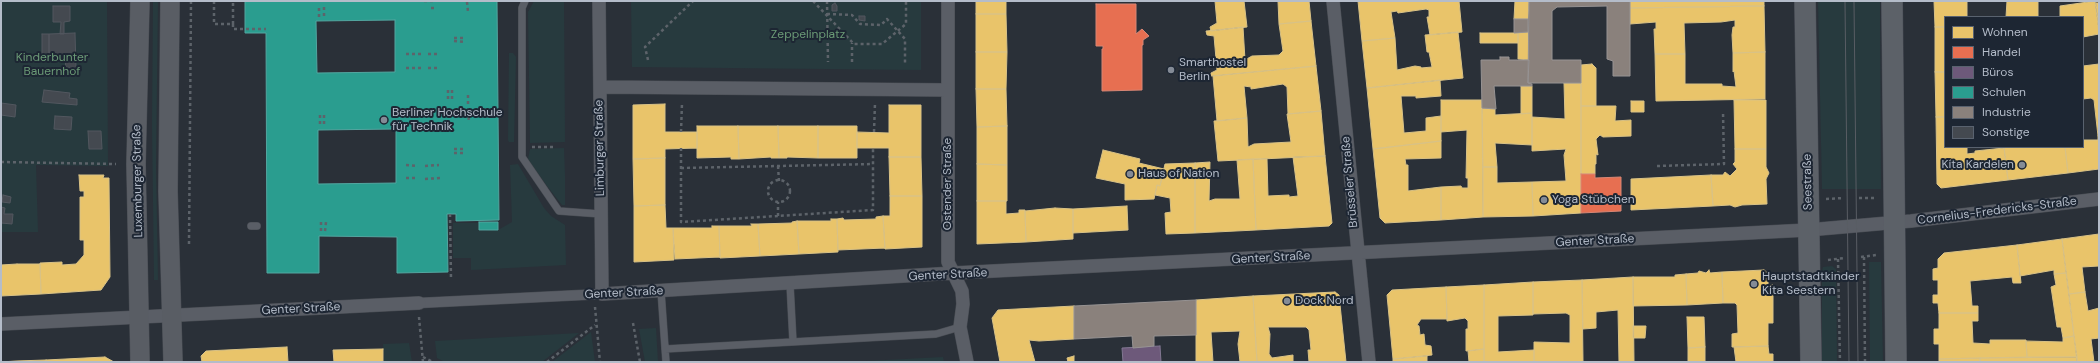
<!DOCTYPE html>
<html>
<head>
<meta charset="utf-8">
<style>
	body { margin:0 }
	#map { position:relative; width:2100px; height:363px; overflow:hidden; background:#2a3038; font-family:"DM Sans",sans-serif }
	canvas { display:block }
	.frame { position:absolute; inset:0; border:2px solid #b4bcc9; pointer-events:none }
	.legend { position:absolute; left:1944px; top:16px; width:140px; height:132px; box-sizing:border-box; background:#1d2633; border:1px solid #59626f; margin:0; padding:5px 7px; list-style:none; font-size:12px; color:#b4bcc9 }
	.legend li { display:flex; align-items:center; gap:8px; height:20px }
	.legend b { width:20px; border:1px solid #59626f }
</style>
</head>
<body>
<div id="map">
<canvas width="2100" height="363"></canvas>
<div class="frame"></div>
<ul class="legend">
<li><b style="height:11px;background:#e9c46a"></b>Wohnen</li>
<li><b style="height:11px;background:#e76f51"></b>Handel</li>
<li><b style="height:11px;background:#6d597a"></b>Büros</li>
<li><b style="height:11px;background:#2a9d8f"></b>Schulen</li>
<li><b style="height:11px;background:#8a817c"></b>Industrie</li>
<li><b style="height:11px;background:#444950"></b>Sonstige</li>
</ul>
</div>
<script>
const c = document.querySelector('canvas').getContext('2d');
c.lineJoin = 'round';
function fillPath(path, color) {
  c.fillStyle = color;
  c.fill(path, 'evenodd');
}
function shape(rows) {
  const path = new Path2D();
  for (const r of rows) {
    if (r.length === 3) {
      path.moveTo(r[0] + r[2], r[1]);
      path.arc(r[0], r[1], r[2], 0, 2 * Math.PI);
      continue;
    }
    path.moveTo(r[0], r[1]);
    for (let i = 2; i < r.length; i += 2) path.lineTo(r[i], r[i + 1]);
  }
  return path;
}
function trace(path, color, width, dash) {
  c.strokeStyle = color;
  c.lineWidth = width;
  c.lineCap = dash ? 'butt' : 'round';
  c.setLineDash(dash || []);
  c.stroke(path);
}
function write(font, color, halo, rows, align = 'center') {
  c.font = font + ' "DM Sans",sans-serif';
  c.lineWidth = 4;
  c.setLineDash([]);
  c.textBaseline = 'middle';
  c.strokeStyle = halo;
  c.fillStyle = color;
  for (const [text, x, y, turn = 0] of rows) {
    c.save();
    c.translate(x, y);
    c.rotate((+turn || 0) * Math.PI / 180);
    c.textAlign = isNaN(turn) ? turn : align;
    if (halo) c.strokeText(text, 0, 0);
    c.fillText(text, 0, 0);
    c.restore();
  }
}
const green = shape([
	[1,1,107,1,108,166,36,165,38,232,1,232],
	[153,1,158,1,156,166,158,280,154,280,152,125],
	[534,1,564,1,565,142,530,143,528,12],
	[631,1,921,1,921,70,632,67],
	[1818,1,1880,1,1881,189,1822,189],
	[509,53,513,53,516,57,514,142,509,142,508,140],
	[564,148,565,176,565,205,562,205,547,186,528,159,530,149],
	[518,164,544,208,551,216,565,225,566,265,471,270,471,258,453,258,453,223,479,223,479,231,498,230,512,222,510,165],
	[1869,262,1881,262,1883,362,1870,362],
	[1832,266,1836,269,1837,362,1822,362,1822,271,1823,267],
	[656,328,658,362,645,362,639,329],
	[591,332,595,362,552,362],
	[579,333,542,362,445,362,437,358,435,341],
	[409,343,412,362,384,362,383,344],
	[943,357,944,362,847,362]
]);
const homes = shape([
	[976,1,1006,1,1006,14,976,14,976,1],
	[1215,1,1244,1,1247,27,1211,31,1210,27,1217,23,1215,1],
	[1278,1,1309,1,1311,21,1279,24,1278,1],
	[1358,1,1459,1,1462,32,1430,35,1427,17,1429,17,1429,10,1426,9,1398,13,1397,11,1391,12,1395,38,1362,41,1358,1],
	[1481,1,1529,1,1528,19,1514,19,1515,1,1481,1],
	[1630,1,1764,1,1764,6,1630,8,1630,1],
	[1934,1,1967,1,1967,17,1945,17,1945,27,1935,27,1934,1],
	[2007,1,2038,1,2038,17,2006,17,2007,1],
	[2095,1,2099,34,2083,37,2083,17,2060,17,2060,6,2095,1],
	[2096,3,2099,3,2099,30,2096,3],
	[1764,6,1765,52,1733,53,1732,35,1733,27,1735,27,1735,20,1721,22,1684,23,1685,54,1655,54,1654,29,1656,29,1656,22,1630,24,1630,8,1764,6],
	[976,14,1006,14,1007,52,976,52,976,14],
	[1311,21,1316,66,1211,76,1211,73,1217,70,1214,36,1207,35,1206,31,1243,27,1245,60,1252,56,1279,55,1283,51,1279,24,1311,21],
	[1935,27,1945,27,1945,72,1935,72,1935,27],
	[1458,32,1463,78,1367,88,1362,41,1395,38,1397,70,1415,66,1421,67,1421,68,1432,67,1429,52,1427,52,1425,35,1458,32],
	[1528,32,1529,60,1518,59,1518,33,1528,32],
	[1480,33,1518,33,1518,43,1480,43,1480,33],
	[976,52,1007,52,1006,89,976,89,976,52],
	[1765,52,1765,99,1656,101,1655,54,1685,54,1685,84,1722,84,1722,86,1736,87,1734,71,1733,72,1733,53,1765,52],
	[1592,64,1596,68,1596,106,1581,106,1581,65,1592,64],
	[2099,64,2099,136,2098,136,2094,100,2091,98,2083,99,2083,66,2099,64],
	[1316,66,1321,111,1288,114,1287,87,1283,84,1251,89,1251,87,1244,86,1247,118,1217,121,1213,76,1316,66],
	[1935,72,1945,72,1945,117,1936,117,1935,72],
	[1440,80,1441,96,1416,98,1416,96,1401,96,1404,133,1426,131,1426,118,1441,116,1441,141,1373,149,1367,88,1440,80],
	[1564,83,1581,83,1581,213,1533,216,1532,182,1566,181,1564,155,1566,149,1532,151,1532,117,1565,119,1564,83],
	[1521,86,1532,86,1532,113,1521,114,1521,86],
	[976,89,1006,89,1007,126,977,127,976,89],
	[1441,100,1482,100,1483,217,1441,220,1441,187,1461,186,1462,188,1468,188,1468,178,1466,178,1467,130,1441,132,1441,100],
	[1734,100,1766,100,1766,149,1735,149,1734,100],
	[1631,101,1644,101,1644,112,1631,112,1631,101],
	[665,104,665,132,697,132,697,148,665,149,665,158,633,159,633,105,665,104],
	[889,105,921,105,921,157,889,157,889,148,857,148,857,132,889,133,889,105],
	[1581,106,1616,106,1615,121,1631,120,1631,136,1603,137,1600,135,1596,139,1598,155,1596,154,1596,164,1595,164,1595,174,1581,174,1581,106],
	[1482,108,1495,109,1495,115,1532,113,1532,145,1495,143,1497,167,1483,167,1482,108],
	[1321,111,1325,156,1218,161,1214,121,1247,118,1248,147,1254,144,1291,142,1287,114,1321,111],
	[1936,117,1945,117,1945,147,1967,147,1967,154,1975,153,1975,151,2004,148,2008,180,1941,188,1937,184,1936,117],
	[697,126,738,126,739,159,731,159,731,157,697,158,697,126],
	[738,126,778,126,779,158,771,158,771,157,739,159,738,126],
	[778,126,818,126,818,158,787,157,787,158,779,158,778,126],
	[818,126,857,126,857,158,818,158,818,126],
	[1007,126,1007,165,977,164,977,127,1007,126],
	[2098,136,2099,136,2099,169,2068,173,2065,147,2083,147,2083,140,2098,140,2098,136],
	[1441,141,1441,158,1405,159,1406,165,1408,165,1408,191,1441,187,1441,220,1385,223,1380,218,1373,149,1441,141],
	[2004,147,2065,147,2068,173,2008,180,2004,147],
	[1735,149,1766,149,1766,167,1769,173,1766,179,1767,204,1742,205,1735,207,1730,205,1713,206,1711,175,1723,175,1725,172,1730,176,1737,169,1733,164,1735,162,1735,149],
	[1103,150,1140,159,1139,163,1164,169,1160,186,1157,185,1154,199,1125,200,1125,184,1096,178,1103,150],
	[1325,156,1332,223,1329,226,1256,230,1253,159,1267,159,1268,196,1289,195,1289,197,1298,196,1293,157,1325,156],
	[889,157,921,157,922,196,890,196,889,157],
	[665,158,665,205,634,206,633,159,665,158],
	[1253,159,1256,230,1195,233,1195,163,1210,162,1209,201,1215,199,1240,199,1237,160,1253,159],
	[1195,163,1195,233,1166,234,1165,213,1171,212,1170,198,1155,195,1157,185,1160,186,1165,164,1195,163],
	[977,164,1007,165,1007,201,977,201,977,164],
	[1483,167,1497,167,1497,183,1532,182,1533,216,1483,217,1483,167],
	[79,175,104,175,103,178,109,178,110,277,101,290,41,294,40,263,62,262,62,265,76,264,84,255,84,240,80,240,80,197,84,197,84,191,80,191,79,175],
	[1711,175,1713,206,1631,210,1631,179,1711,175],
	[890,196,922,196,922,247,885,249,883,216,890,216,890,196],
	[977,201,1006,201,1006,214,1019,213,1019,210,1025,210,1026,242,977,244,977,201],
	[665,205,666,228,673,228,674,260,634,262,634,206,665,205],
	[1127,206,1128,230,1073,233,1073,209,1127,206],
	[1055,208,1073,209,1073,239,1026,242,1025,211,1055,208],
	[883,216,885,248,838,250,837,219,843,218,844,220,876,219,876,217,883,216],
	[831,219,837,219,838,252,799,254,797,221,831,221,831,219],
	[797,221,799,254,760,256,758,224,792,223,792,222,797,221],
	[751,224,758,224,760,256,720,258,719,226,752,226,751,224],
	[712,226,719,226,720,257,675,259,673,228,712,228,712,226],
	[2099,234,2099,266,2082,267,2085,292,2069,294,2062,239,2099,234],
	[2062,239,2066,273,2054,274,2054,270,2020,276,2017,245,2062,239],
	[2017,245,2021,283,2013,283,2012,277,1970,281,1972,306,1978,306,1978,313,1939,313,1938,303,1933,303,1933,295,1938,295,1938,280,1933,280,1933,269,1938,268,1938,259,1944,253,2017,245],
	[17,264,40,264,41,294,1,296,1,265,17,264],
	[1709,270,1710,273,1722,272,1723,303,1687,305,1686,274,1698,273,1699,271,1706,273,1709,270],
	[1764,270,1768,273,1768,285,1773,285,1773,323,1768,323,1768,346,1732,347,1732,334,1738,333,1737,305,1735,303,1723,303,1722,272,1764,270],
	[2066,273,2074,336,2063,338,2061,327,2057,327,2051,287,2056,285,2054,274,2066,273],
	[1686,274,1687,305,1633,306,1633,277,1675,277,1675,275,1686,274],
	[1633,277,1634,362,1619,362,1618,310,1596,312,1596,328,1583,329,1582,280,1633,277],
	[1582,280,1583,362,1534,362,1534,342,1570,343,1570,315,1566,313,1533,314,1533,282,1582,280],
	[1533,282,1533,315,1498,316,1498,352,1534,350,1534,362,1484,362,1484,285,1533,282],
	[1484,285,1484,349,1466,351,1466,329,1468,329,1468,321,1465,318,1447,321,1446,287,1484,285],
	[1446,287,1447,319,1421,319,1417,325,1419,326,1420,335,1424,334,1425,345,1431,346,1432,355,1393,359,1387,295,1392,290,1446,287],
	[1335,292,1339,295,1346,362,1309,362,1308,350,1311,350,1309,330,1306,327,1268,327,1270,334,1269,354,1272,358,1293,355,1293,362,1257,362,1253,296,1335,292],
	[2085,292,2088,311,2099,308,2099,338,2091,339,2094,362,2077,362,2069,294,2085,292],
	[1253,296,1257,362,1240,362,1238,344,1240,331,1211,332,1213,362,1196,362,1196,300,1253,296],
	[1074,306,1074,339,1039,341,1029,340,1035,362,1000,362,992,318,998,310,1074,306],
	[1939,313,1978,313,1978,321,1972,321,1973,343,1990,344,1990,340,2026,340,2027,357,1939,359,1939,344,1934,344,1934,329,1939,329,1939,313],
	[1687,317,1704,317,1705,347,1688,348,1687,317],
	[1633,326,1646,326,1645,338,1633,338,1633,326],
	[2074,336,2077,357,2027,357,2026,341,2063,342,2063,338,2074,336],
	[1768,346,1769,354,1773,354,1773,362,1736,362,1734,347,1768,346],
	[287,347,288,362,202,362,201,356,206,351,287,347],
	[1705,347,1705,362,1688,362,1688,348,1705,347],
	[383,349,383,362,334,362,333,350,383,349],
	[1484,349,1484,362,1469,362,1468,351,1484,349],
	[1074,356,1074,362,1068,362,1067,358,1074,356],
	[1427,356,1427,362,1393,362,1393,359,1427,356],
	[105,357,114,362,46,362,46,360,105,357],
	[2077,357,2077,362,1980,362,1980,358,2077,357],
	[1980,358,1980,362,1939,362,1939,359,1980,358],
	[46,360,46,362,1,362,16,361,46,360]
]);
const shops = shape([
	[1096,4,1136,4,1136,34,1142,29,1149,36,1143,40,1143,45,1142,45,1142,90,1102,91,1102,49,1103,49,1103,46,1096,46,1096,4],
	[1581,174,1595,174,1595,178,1621,177,1621,211,1581,213,1581,174]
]);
const offices = shape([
	[1160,346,1161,362,1123,362,1122,348,1160,346]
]);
const schools = shape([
	[245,1,497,1,499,220,456,221,456,214,447,214,448,272,397,273,397,237,319,236,319,273,267,273,266,33,245,33,245,1],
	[395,20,395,72,317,73,316,21,395,20],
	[396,129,396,183,318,184,318,130,396,129],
	[479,222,498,222,498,230,479,230,479,222]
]);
const industry = shape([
	[1529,1,1630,1,1630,76,1613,76,1613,61,1607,59,1607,6,1557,7,1552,11,1552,60,1581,60,1581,83,1528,83,1529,1],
	[1514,19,1528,19,1528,32,1514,33,1514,19],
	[1500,57,1509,57,1509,60,1529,60,1528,83,1532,84,1532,86,1494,86,1496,109,1482,108,1481,60,1500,60,1500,57],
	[1196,300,1196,335,1154,336,1154,346,1133,348,1132,336,1074,339,1074,306,1196,300]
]);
const building = shape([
	[835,3,837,6,837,11,832,11,832,5,835,3],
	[53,6,70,6,70,21,64,22,64,34,60,34,61,22,53,22,53,6],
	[859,16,865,16,865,21,859,20,859,16],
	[75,33,76,68,66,68,65,60,49,60,49,34,75,33],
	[42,34,49,34,49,60,42,61,42,34],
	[44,90,70,93,69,98,77,99,77,105,42,102,44,90],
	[1,103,16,105,15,117,1,115,1,103],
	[55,116,72,117,71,130,54,129,55,116],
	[88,131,101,131,102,149,89,149,88,131],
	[3,195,11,197,10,203,2,202,3,195],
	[1,207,5,208,4,214,13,214,12,224,1,223,1,207]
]);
const path = shape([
	[214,1,214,24,233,24,233,1],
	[424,1,434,1],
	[813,1,854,44,882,44,906,24,906,1],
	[827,1,828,62],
	[467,2,468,12],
	[324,7,324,17],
	[431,8,435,8],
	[827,14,852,15,860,24,881,25,887,19,905,39,905,63],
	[319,17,319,7],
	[233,24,233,29,266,29],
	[454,38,464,38],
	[454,41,465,42],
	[406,54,421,54],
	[428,54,439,54],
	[648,60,645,47,693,1],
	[852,62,852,43],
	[406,68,421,68],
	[428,68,439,68],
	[448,90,448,99],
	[452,90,452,99],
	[468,104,468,92],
	[468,111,469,122],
	[320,115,320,125],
	[324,115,324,125],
	[681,132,682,103],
	[874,132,875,103],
	[532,147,553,147],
	[681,148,681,222,873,210,873,148],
	[454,149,466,149],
	[454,153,466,153],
	[1,162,116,164],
	[406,165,418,166],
	[425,166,439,165],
	[778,166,779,181],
	[1657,166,1724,164,1723,111],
	[681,168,873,164],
	[406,178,418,178],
	[425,179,440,178],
	[779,191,11],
	[1859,198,1877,198],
	[1826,199,1844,198],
	[450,214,451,279],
	[778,216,778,202],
	[321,231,321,222],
	[325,231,326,222],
	[189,244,191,1],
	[1861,257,1876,255],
	[1864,257,1865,362],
	[1838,259,1840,362],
	[1828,260,1844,258],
	[595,307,600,362],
	[419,317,423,362],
	[633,323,640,362],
	[423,357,433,362],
	[547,362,595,325]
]);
const service = shape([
	[525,1,522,8,522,157,559,211,601,214],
	[251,226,257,226],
	[790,284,793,342],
	[661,291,666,362],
	[665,349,936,334,960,327]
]);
const pedestrian = shape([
	[419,303,602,294]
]);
const minor = shape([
	[599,1,602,294,954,273,1808,230,1911,221,2099,199],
	[948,1,948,262,962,291,963,304,960,327,967,362],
	[1333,1,1369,362],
	[600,87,948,90],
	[1,324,419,303]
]);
const secondary = shape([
	[140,1,136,164,140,362],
	[170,1,168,191,173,362]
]);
const primary = shape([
	[1805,1,1811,362],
	[1892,1,1896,362]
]);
const tram = shape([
	[1845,1,1849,362],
	[1854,1,1858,362]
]);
const markers = [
	[1171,70,4,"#848b96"],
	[384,120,4,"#848b96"],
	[2022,165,4,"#848b96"],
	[1130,174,4,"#848b96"],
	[1544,200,4,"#848b96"],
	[1754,284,4,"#848b96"],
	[1287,301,4,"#848b96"]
];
const parkNames = [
	["Zeppelinplatz",808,35],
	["Kinderbunter",52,58],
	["Bauernhof",52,72]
];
const poiNames = [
	["Smarthostel",1179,63],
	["Berlin",1179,77],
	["Berliner Hochschule",392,113],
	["für Technik",392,127],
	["Kita Kardelen",2014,165,"right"],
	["Haus of Nation",1138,174],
	["Yoga Stübchen",1552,200],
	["Hauptstadtkinder",1762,277],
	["Kita Seestern",1762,291],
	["Dock Nord",1295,301]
];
const streetNames = [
	["Limburger Straße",600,148,-91],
	["Luxemburger Straße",138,181,-91],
	["Brüsseler Straße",1350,182,-95],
	["Seestraße",1808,182,-91],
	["Ostender Straße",948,184,-90],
	["Cornelius-Fredericks-Straße",1997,211,-7],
	["Genter Straße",1595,241,-3],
	["Genter Straße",1271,258,-3],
	["Genter Straße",948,275,-3],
	["Genter Straße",624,293,-3],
	["Genter Straße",301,309,-3]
];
fillPath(green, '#273a3e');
fillPath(homes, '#e9c46a');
trace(homes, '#d9c286', 1);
fillPath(shops, '#e76f51');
trace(shops, '#d88675', 1);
fillPath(offices, '#6d597a');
trace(offices, '#827792', 1);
fillPath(schools, '#2a9d8f');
trace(schools, '#53a6a0', 1);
fillPath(industry, '#8a817c');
trace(industry, '#979393', 1);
fillPath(building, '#444950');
trace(building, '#52575f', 1);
trace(service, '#484c53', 8);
trace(pedestrian, '#484c53', 11);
trace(minor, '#484c53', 14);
trace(secondary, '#484c53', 20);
trace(primary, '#484c55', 22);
trace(path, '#5d636a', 2.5, [3, 3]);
trace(service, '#5a5e66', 7);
trace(pedestrian, '#5a5e66', 10);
trace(minor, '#5a5e66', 13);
trace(secondary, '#595d64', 19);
trace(primary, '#5c6168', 21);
trace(tram, '#595d64', 1);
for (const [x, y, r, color] of markers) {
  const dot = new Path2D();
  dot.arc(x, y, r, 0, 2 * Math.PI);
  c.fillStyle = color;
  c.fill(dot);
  trace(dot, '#1d2633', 1.5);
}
write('12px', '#6b9a76', '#1d2633', parkNames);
write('12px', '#b4bcc9', '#1d2633', poiNames, 'left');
write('12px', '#b4bcc9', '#1d2633', streetNames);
</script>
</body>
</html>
